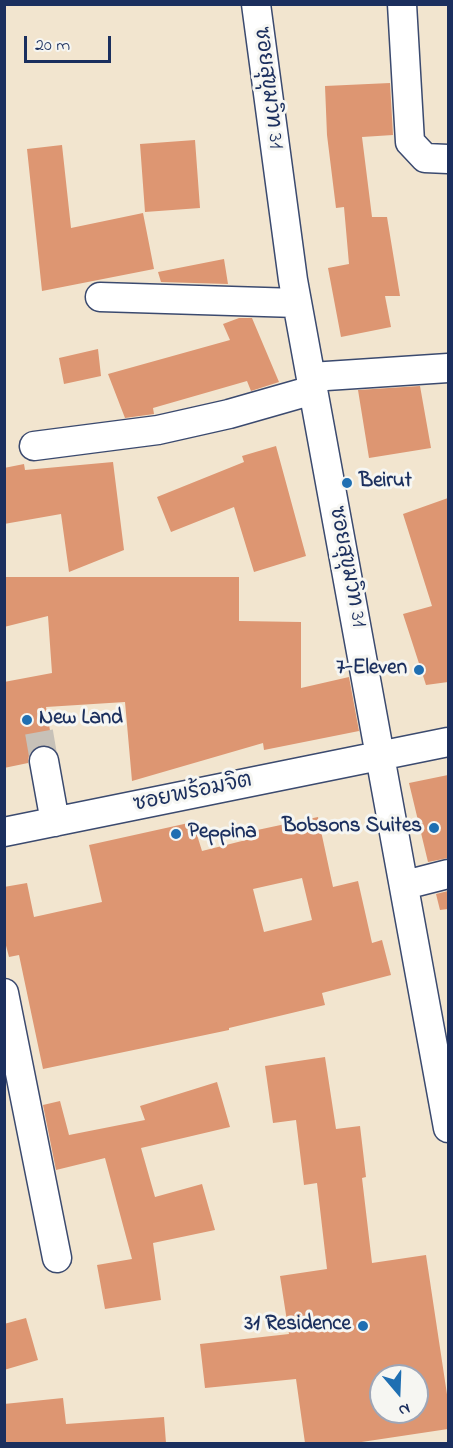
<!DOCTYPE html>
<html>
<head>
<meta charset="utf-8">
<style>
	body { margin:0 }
	#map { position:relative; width:453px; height:1448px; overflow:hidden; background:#f2e5cf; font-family:"Indie Flower",sans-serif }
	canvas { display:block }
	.frame { position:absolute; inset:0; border:6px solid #1b2f5e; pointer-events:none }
	.north { position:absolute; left:369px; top:1364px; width:60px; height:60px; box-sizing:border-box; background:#f6f6f2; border:2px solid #9ea6b7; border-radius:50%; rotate:161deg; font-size:16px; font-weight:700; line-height:24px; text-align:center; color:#1b2f5e }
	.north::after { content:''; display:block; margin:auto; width:21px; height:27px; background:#1f6fb2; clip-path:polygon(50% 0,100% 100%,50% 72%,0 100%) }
	.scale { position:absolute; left:24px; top:36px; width:87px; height:27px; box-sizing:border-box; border:3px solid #1b2f5e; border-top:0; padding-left:8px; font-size:18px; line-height:21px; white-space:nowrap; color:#1b2f5e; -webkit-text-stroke:4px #f6f6f2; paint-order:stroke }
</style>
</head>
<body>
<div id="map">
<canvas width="453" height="1448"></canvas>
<div class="frame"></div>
<div class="north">N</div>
<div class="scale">20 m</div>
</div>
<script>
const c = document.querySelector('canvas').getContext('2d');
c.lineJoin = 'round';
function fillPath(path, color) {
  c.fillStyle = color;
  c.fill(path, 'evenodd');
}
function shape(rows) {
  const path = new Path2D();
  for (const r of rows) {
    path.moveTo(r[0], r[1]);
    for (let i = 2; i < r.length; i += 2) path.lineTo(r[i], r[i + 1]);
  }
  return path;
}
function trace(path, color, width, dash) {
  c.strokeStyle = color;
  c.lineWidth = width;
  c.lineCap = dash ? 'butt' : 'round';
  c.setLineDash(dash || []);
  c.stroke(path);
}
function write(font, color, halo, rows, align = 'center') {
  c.font = font + ' "Indie Flower","Playpen Sans Thai",sans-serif';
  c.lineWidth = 6;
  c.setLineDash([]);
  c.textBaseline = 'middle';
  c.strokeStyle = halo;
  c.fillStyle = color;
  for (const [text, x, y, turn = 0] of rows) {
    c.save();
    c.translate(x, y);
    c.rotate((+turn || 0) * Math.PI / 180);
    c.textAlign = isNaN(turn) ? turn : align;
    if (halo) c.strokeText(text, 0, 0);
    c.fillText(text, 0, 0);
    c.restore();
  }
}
const building = shape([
	[390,83,393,135,362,137,372,217,387,217,400,296,385,296,391,327,341,337,328,268,349,264,344,207,336,208,327,135,325,86],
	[195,140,200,208,145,212,140,144],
	[62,145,71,228,143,213,154,269,42,291,27,149],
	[224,259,228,284,161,282,158,272],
	[239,318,252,318,279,382,251,391,247,381,153,408,154,414,125,418,108,374,230,340,223,324],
	[98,349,101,376,64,384,59,358],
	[420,386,431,448,369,458,358,390],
	[276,446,306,556,254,572,234,507,171,532,157,497,244,462,242,456],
	[113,462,124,550,69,572,61,514,4,524,4,468,24,464,25,470],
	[448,498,448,682,426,685,403,614,432,606,403,514],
	[4,577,239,577,239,621,301,622,301,688,349,677,359,731,264,750,263,743,132,781,125,702,46,707,53,748,49,745,41,745,34,748,29,755,28,763,4,768,4,682,52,673,48,616,4,627],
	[448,775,448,858,428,862,409,783],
	[318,817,333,887,358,881,372,943,382,940,391,975,322,993,325,1005,229,1028,229,1030,43,1069,19,955,9,957,4,938,4,887,27,883,34,917,102,902,89,845,193,822,202,851,250,839,248,832],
	[302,878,312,920,264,932,253,889],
	[448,891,448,909,440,910,436,894],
	[325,1057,336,1129,360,1126,366,1177,362,1178,372,1263,426,1255,448,1401,448,1429,355,1443,305,1443,296,1379,205,1388,200,1344,289,1334,280,1276,327,1269,317,1183,304,1185,296,1120,273,1123,265,1066],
	[381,1376,417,1376,417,1412,381,1412],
	[217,1082,230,1127,141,1148,155,1197,202,1184,215,1230,153,1243,161,1300,105,1309,97,1265,132,1259,105,1158,56,1170,43,1105,60,1101,69,1135,145,1120,140,1106],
	[26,1318,38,1360,4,1370,4,1324],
	[63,1398,66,1424,164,1417,166,1443,4,1443,4,1404]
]);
const minorTunnel = shape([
	[39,732,44,761]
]);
const minor = shape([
	[256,4,293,280,448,1128],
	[402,4,410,142,425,158,448,159],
	[100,297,297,303],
	[311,377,448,368],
	[34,446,158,430,229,414,313,390],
	[44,761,55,822],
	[4,832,448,742],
	[405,885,448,874],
	[4,993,57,1258]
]);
const markers = [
	[347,483,6,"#1f6fb2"],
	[419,670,6,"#1f6fb2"],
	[27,720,6,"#1f6fb2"],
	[434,828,6,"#1f6fb2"],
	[176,834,6,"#1f6fb2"],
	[363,1326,6,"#1f6fb2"]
];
const streetNames = [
	["ซอยสุขุมวิท 31",267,88,83],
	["ซอยสุขุมวิท 31",346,567,79],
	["ซอยพร้อมจิต",193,794,-12]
];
const poiNames = [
	["Beirut",359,483],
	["7-Eleven",407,670,"right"],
	["New Land",39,720],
	["Bobsons Suites",422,828,"right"],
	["Peppina",188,834],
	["31 Residence",351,1326,"right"]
];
fillPath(building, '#dd9672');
trace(minorTunnel, '#c7c1b8', 28, [28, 14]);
trace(minor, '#3b4a6f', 31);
trace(minor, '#fff', 28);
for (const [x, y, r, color] of markers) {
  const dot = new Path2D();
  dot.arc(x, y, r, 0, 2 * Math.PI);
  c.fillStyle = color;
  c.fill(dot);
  trace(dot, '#f6f6f2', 2);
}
write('21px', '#1b2f5e', '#f6f6f2', streetNames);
write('bold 21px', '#1b2f5e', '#f6f6f2', poiNames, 'left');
</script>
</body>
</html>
